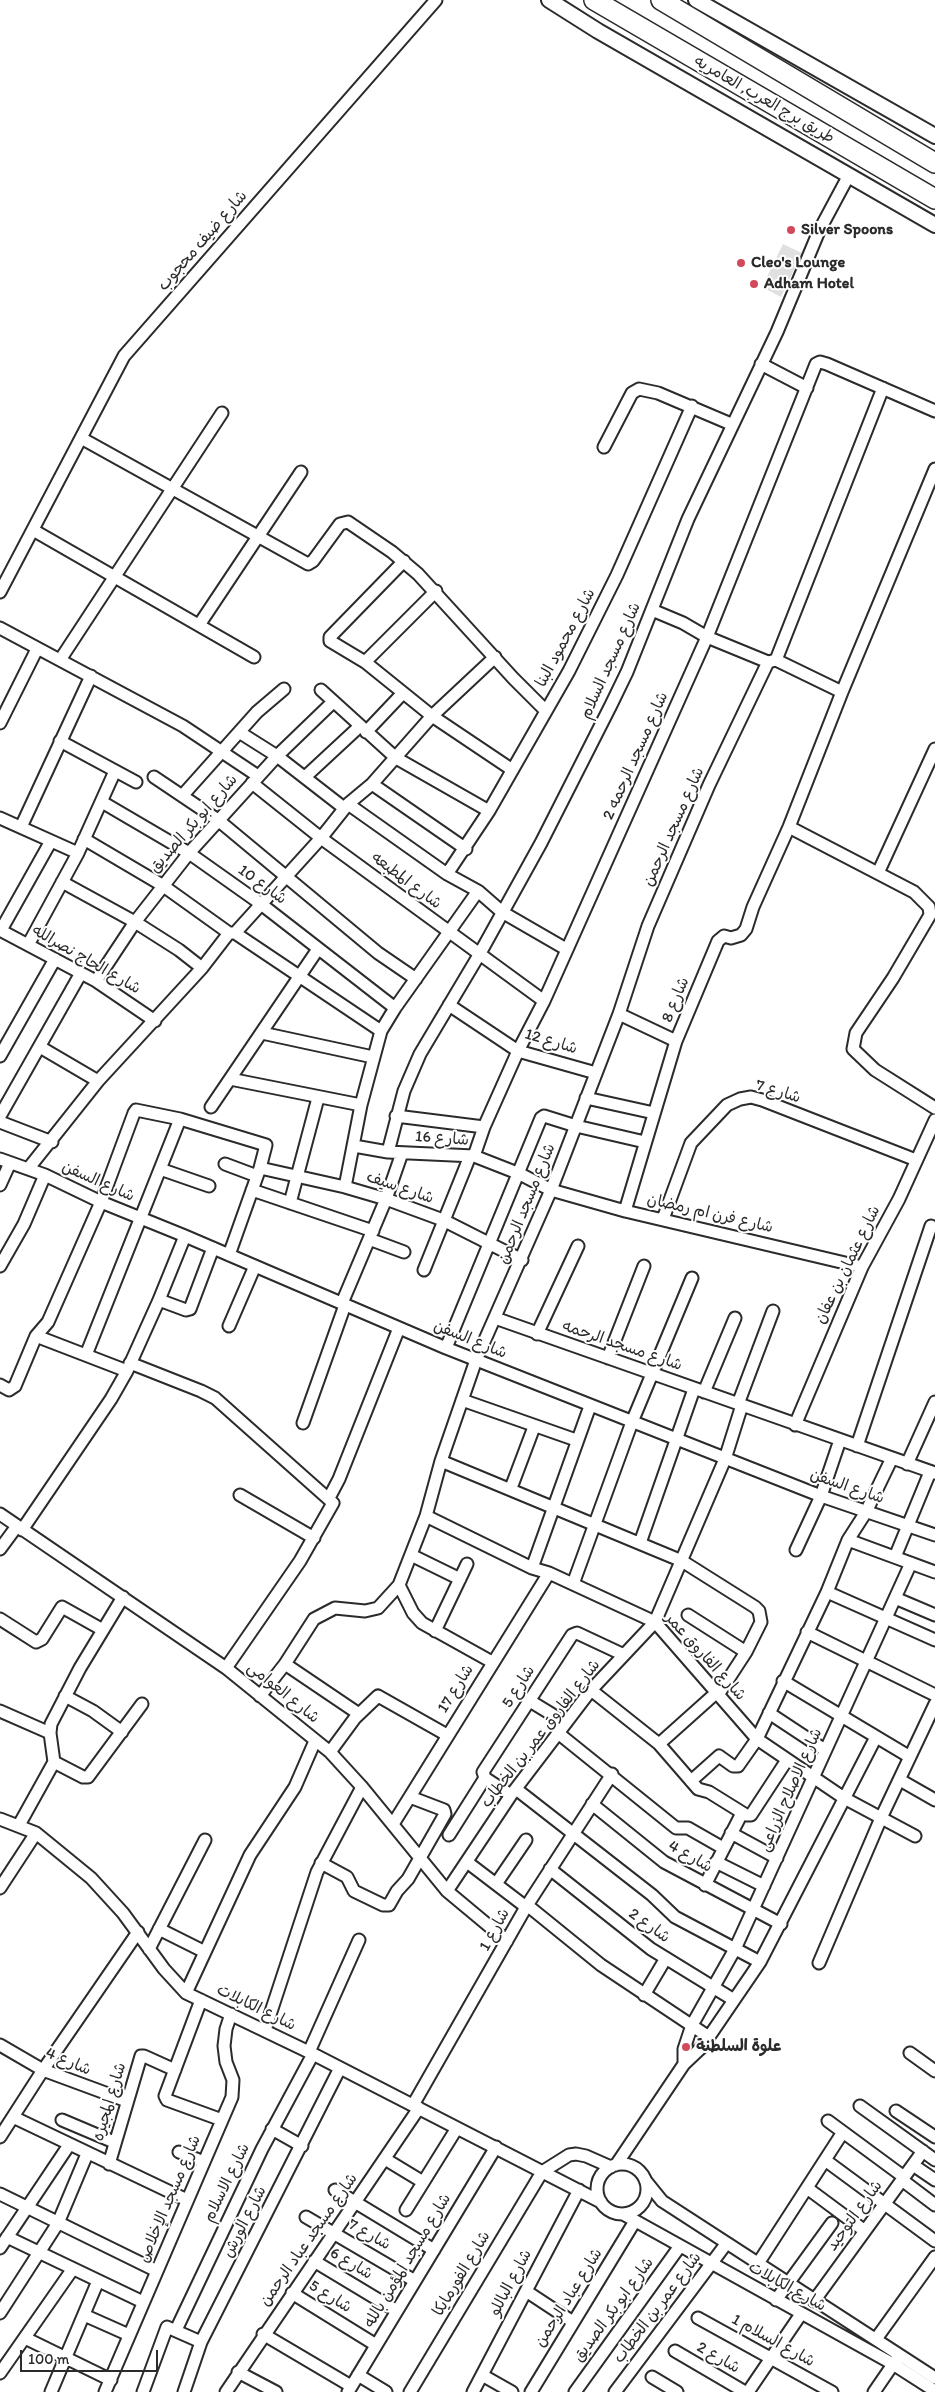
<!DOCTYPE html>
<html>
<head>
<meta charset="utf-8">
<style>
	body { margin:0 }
	#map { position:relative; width:935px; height:2392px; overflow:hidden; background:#fff; font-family:Itim,sans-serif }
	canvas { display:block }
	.scale { position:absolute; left:20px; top:2350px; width:138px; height:22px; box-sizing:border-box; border:2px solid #2b2b2b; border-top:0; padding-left:6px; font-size:15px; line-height:18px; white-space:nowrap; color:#2b2b2b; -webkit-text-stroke:4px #fff; paint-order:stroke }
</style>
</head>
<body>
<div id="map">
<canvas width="935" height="2392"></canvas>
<div class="scale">100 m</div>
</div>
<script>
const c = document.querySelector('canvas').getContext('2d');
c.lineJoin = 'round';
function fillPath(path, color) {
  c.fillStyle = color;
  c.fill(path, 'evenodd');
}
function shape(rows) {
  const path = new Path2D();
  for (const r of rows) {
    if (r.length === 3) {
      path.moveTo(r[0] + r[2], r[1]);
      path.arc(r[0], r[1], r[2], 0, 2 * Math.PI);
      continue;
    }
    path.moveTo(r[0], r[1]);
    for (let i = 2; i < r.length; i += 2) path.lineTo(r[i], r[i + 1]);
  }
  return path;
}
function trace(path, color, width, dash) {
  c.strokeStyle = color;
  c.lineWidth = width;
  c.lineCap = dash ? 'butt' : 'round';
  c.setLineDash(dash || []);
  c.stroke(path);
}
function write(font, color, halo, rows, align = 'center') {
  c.font = font + ' Itim,"Playpen Sans Arabic",sans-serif';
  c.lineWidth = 4;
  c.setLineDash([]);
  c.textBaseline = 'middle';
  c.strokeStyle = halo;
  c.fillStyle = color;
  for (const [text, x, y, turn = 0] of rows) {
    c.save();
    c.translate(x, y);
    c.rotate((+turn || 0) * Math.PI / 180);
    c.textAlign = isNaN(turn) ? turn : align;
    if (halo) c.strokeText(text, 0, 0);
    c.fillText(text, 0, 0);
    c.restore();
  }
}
const green = shape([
	[783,244,802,253,781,297,762,287]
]);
const minor = shape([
	[761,364,807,388],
	[81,438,308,564,313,561,340,524,348,522,392,552,418,574,513,678,546,711],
	[604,447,632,393,639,389,658,393,731,424],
	[33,530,254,657],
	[404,561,330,637,330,641,365,662,432,716,511,769],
	[0,592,124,356,436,0],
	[652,610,683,623,707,637,768,662,776,660,842,692],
	[199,625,301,472],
	[0,628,183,726,258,776],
	[60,660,222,413],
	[776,660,883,388],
	[365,662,436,591],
	[321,690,396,758,489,811],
	[0,723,37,649],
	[239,732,277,756,344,808],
	[366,732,402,694],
	[60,741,136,782],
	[154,777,218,820,378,953,416,979],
	[305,777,360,726],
	[252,783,321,838,544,1001],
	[372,784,466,849],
	[182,796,257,712,284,689],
	[102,802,189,853,261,904,395,1008],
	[348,804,447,874,478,891,502,912,566,949],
	[0,818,78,853],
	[21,827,91,676],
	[789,827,914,892,929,907,930,915,893,978,856,1033,853,1049,875,1070,935,1108],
	[84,839,162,885,229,933],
	[878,873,935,749],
	[447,874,489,811,569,671,617,575,692,406],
	[62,882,135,922,179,950,202,968],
	[0,930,96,981,155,1021],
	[1,930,51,841],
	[235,933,381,1031],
	[28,945,78,853,115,771],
	[96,981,135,922,189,853,277,756,333,702],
	[449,1005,518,1051,596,1073],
	[619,1014,676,1041],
	[262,1033,373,1057],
	[40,1047,98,1081],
	[0,1056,55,959],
	[230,1079,361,1105],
	[586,1098,654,1113],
	[211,1107,318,949],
	[0,1116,81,973],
	[396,1116,484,1127],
	[0,1122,52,1142],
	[354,1146,388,1152,474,1156,520,1174,551,1190,625,1211,862,1267],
	[388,1152,404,1091,420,1054,479,955,541,843,611,705,627,672,688,519,777,332,819,231,849,175],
	[474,1156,484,1127,518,1051,544,1001,707,637,816,364,820,362,827,364,935,411],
	[0,1159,45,1175,101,1202,185,1236,446,1348,821,1496,935,1535],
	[225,1164,257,1176],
	[260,1168,345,1187,386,1199,443,1220,522,1260],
	[28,1169,98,1081,202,968,229,933,235,933,321,838,348,804,372,784,432,716,495,657],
	[160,1169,209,1186],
	[0,1185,10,1163],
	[345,1187,361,1105,381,1031,395,1008,478,891],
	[252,1190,373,1231],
	[290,1203,318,1098],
	[625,1211,676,1041,718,941,724,936,731,938,741,935,746,929,753,907,789,827,842,692,935,469],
	[663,1219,691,1143,727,1105,740,1099,751,1097,762,1100,916,1160],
	[369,1239,404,1252],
	[0,1266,24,1224,45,1175],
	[424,1270,470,1156],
	[159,1300,186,1310,190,1309,213,1248],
	[342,1303,386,1199,402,1153],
	[495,1318,935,1473],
	[229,1326,255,1266],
	[537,1334,578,1246],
	[36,1336,127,1371],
	[446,1348,541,1118,544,1116,576,1126,645,1142],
	[86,1355,180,1119],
	[608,1358,644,1266],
	[130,1363,201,1391,215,1398,333,1503,300,1561,226,1668],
	[0,1385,9,1390,15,1386,36,1336,48,1322,101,1202,134,1113,136,1110,180,1119,266,1145,260,1168,229,1255],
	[704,1392,735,1318],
	[462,1400,576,1440],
	[738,1404,773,1311],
	[303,1423,345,1305],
	[795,1425,862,1267,899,1199,935,1120],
	[857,1446,931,1226],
	[441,1461,682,1561,755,1607,759,1611,761,1622,746,1652,718,1695],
	[907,1464,935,1402],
	[511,1488,534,1427],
	[240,1495,314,1538],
	[329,1498,339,1479,399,1328],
	[0,1514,226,1668,330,1752,362,1787,447,1891,507,1941],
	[426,1516,532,1568,549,1573,655,1622,757,1739,844,1798,915,1836],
	[22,1530,111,1399,127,1371,159,1300,185,1236],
	[848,1540,935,1572],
	[640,1543,694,1389],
	[0,1549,17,1526],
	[796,1550,821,1496,840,1440],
	[411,1555,460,1579],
	[895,1557,930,1472],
	[532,1568,590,1406],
	[573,1584,632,1422,692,1278],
	[399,1585,413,1613,422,1623,492,1662],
	[827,1592,935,1640],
	[895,1598,935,1615],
	[688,1615,746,1652],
	[0,1619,36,1642,42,1639,62,1607,103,1630],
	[435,1631,467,1564],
	[807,1632,935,1695],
	[285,1664,359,1714],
	[783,1681,910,1757],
	[591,1690,659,1744,698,1789,709,1792,746,1815,751,1815,787,1760],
	[65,1696,93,1711,122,1732],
	[260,1696,285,1664,314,1619,335,1608,365,1611,378,1608,399,1585,426,1516,441,1461,476,1360,551,1190,619,1014,648,926,709,785,768,662],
	[530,1701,566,1723],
	[0,1711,50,1733],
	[769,1713,825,1750],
	[558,1733,676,1828,688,1828,723,1848],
	[659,1744,716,1693],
	[330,1752,355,1718,378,1696,447,1735],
	[54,1762,83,1777,88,1777,142,1704],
	[900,1780,935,1800],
	[691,1781,719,1756,733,1766,738,1766,757,1739,827,1592,848,1540,866,1512,892,1458],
	[516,1789,652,1895,675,1917,760,1962],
	[511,1795,485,1778,483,1772,572,1635,577,1633,624,1655],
	[592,1804,664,1862,781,1924],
	[0,1819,36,1833,91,1878,123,1913,164,1969,186,1993,313,2054,601,2202],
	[393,1824,549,1573],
	[19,1825,54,1762,50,1733,51,1724,80,1668,123,1597],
	[731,1833,777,1858],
	[449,1835,485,1778],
	[467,1862,526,1907],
	[716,1862,764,1886],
	[321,1863,347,1877,354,1891,383,1905,389,1905,397,1891,408,1879,445,1814,444,1810,410,1797],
	[550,1869,651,1949,734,2000],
	[496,1884,526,1840],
	[705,1885,742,1813],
	[0,1888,36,1833],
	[447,1891,511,1795,591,1690,655,1622,725,1459,742,1405],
	[527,1905,601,1965,709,2037],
	[159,1929,205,1952],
	[149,1949,205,1840],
	[819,1963,881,1818,935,1704],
	[186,1993,250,1855,295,1787,315,1741],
	[644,1995,666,1958],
	[201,2000,165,2096,167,2100,222,2120],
	[265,2030,317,1872,362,1787],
	[0,2045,43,2070,127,2101],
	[309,2052,359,1940],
	[910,2053,935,2071],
	[684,2064,684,2049,692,2025,735,1949,911,1563],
	[413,2105,526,1907,612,1774],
	[860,2106,935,2160],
	[896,2111,935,2137],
	[13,2117,187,2200],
	[62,2120,114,2142],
	[828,2121,904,2177],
	[272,2129,302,2146],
	[0,2137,43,2070,138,1932],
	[179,2152,204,2162],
	[385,2159,423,2182],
	[825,2160,935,2241],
	[109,2164,141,2056,144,2056,175,2070],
	[622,2189,25],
	[616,2165,684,2064,702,2047,760,1962,876,1737],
	[913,2165,935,2180],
	[645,2180,662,2201,935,2378],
	[902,2180,935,2205],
	[807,2188,865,2231],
	[335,2190,434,2250],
	[0,2194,157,2271],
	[406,2210,457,2128],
	[623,2214,893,2364,935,2391],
	[306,2217,415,2281],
	[7,2237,143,2302],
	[0,2248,69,2145],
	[314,2261,397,2311],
	[757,2265,843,2132],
	[526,2291,573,2322],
	[292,2293,376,2345],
	[776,2300,832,2223],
	[814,2301,923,2151],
	[0,2313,58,2223,87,2154],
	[84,2315,129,2335],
	[698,2318,832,2392],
	[176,2330,262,2149,313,2054],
	[263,2334,351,2386],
	[25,2338,111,2380],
	[876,2339,935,2257],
	[675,2351,745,2392],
	[238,2372,276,2392],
	[0,2373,72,2270],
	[358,2375,386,2392],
	[482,2375,512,2392],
	[652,2377,677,2392],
	[51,2392,98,2281],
	[105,2392,232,2097,233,2080,226,2062,224,2046,226,2029,231,2014],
	[143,2392,167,2327,201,2342],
	[184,2392,201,2342,340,2068],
	[226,2392,419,2108],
	[348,2392,496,2147],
	[410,2392,542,2172,569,2155,576,2154,586,2156,611,2167],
	[473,2392,579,2190],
	[531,2392,635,2221],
	[575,2392,680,2246],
	[615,2392,726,2244],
	[748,2392,801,2314],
	[874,2392,896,2360]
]);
const tertiary = shape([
	[549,0,598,31,935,225],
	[696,0,935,136]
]);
const trunk = shape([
	[594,0,935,199],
	[661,0,935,163]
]);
const markers = [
	[791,230,5,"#d1495b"],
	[741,263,5,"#d1495b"],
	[754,284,5,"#d1495b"],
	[686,2047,5,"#d1495b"]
];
const streetNames = [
	["طريق برج العرب, العامريه",764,100,30],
	["شارع ضيف محجوب",203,241,-49],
	["شارع محمود البنا",566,638,-62],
	["شارع مسجد السلام",611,661,-66],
	["شارع مسجد الرحمه 2",636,756,-66],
	["شارع ابو بكر الصديق",194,824,-49],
	["شارع مسجد الرحمن",674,827,-66],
	["شارع المطبعه",406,881,37],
	["شارع 10",262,885,36],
	["شارع الحاج نصرالله",86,960,30],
	["شارع 8",676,1000,-67],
	["شارع 12",551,1042,17],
	["شارع 7",778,1092,17],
	["شارع 16",442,1139,4],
	["شارع السفن",98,1182,24],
	["شارع سيف",400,1188,19],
	["شارع مسجد الرحمن",527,1204,-68],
	["شارع فرن ام رمضان",710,1214,13],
	["شارع عثمان بن عفان",848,1265,-64],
	["شارع السفن",470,1340,22],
	["شارع مسجد الرحمه",622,1346,19],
	["شارع السفن",847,1487,19],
	["شارع الفاروق عمر",705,1657,48],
	["شارع 5",519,1687,-57],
	["شارع 17",456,1689,-58],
	["شارع العوامى",283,1693,39],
	["شارع الفاروق عمر بن الخطاب",541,1734,-52],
	["شارع الاصلاح الزراعى",791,1790,-66],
	["شارع 4",690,1857,30],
	["شارع 2",649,1926,36],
	["شارع 1",495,1930,-61],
	["شارع الكابلات",256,2008,26],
	["شارع 4",68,2062,23],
	["شارع المجيره",110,2102,-73],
	["شارع الاسلام",227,2183,-64],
	["شارع مسجد الإخلاص",170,2199,-67],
	["شارع التوحيد",855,2216,-54],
	["شارع الورش",245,2222,-63],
	["شارع 7",369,2235,30],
	["شارع مسجد عباد الرحمن",309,2240,-55],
	["شارع مسجد المؤمن بالله",408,2261,-59],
	["شارع 6",351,2264,31],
	["شارع الفورمايكا",462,2274,-59],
	["شارع الباللو",511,2283,-62],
	["شارع الكابلات",787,2287,29],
	["شارع 5",330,2297,32],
	["شارع عباد الرحمن",569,2298,-58],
	["شارع عمر بن الخطاب",658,2308,-53],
	["شارع ابو بكر الصديق",614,2310,-54],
	["شارع السلام 1",773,2341,29],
	["شارع 2",718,2358,30]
];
const poiNames = [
	["Silver Spoons",801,230],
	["Cleo's Lounge",751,263],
	["Adham Hotel",764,284],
	["علوة السلطنة",696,2047]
];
fillPath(green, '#e0e0e0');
trace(minor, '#2b2b2b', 15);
trace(tertiary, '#2b2b2b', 18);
trace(trunk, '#2b2b2b', 22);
trace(minor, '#fff', 11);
trace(tertiary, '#fff', 14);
trace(trunk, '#fff', 19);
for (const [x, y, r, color] of markers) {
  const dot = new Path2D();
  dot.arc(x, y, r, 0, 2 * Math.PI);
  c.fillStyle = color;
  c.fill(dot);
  trace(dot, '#fff', 2);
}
write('16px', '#2b2b2b', '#fff', streetNames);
write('bold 16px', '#2b2b2b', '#fff', poiNames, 'left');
</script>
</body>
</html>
